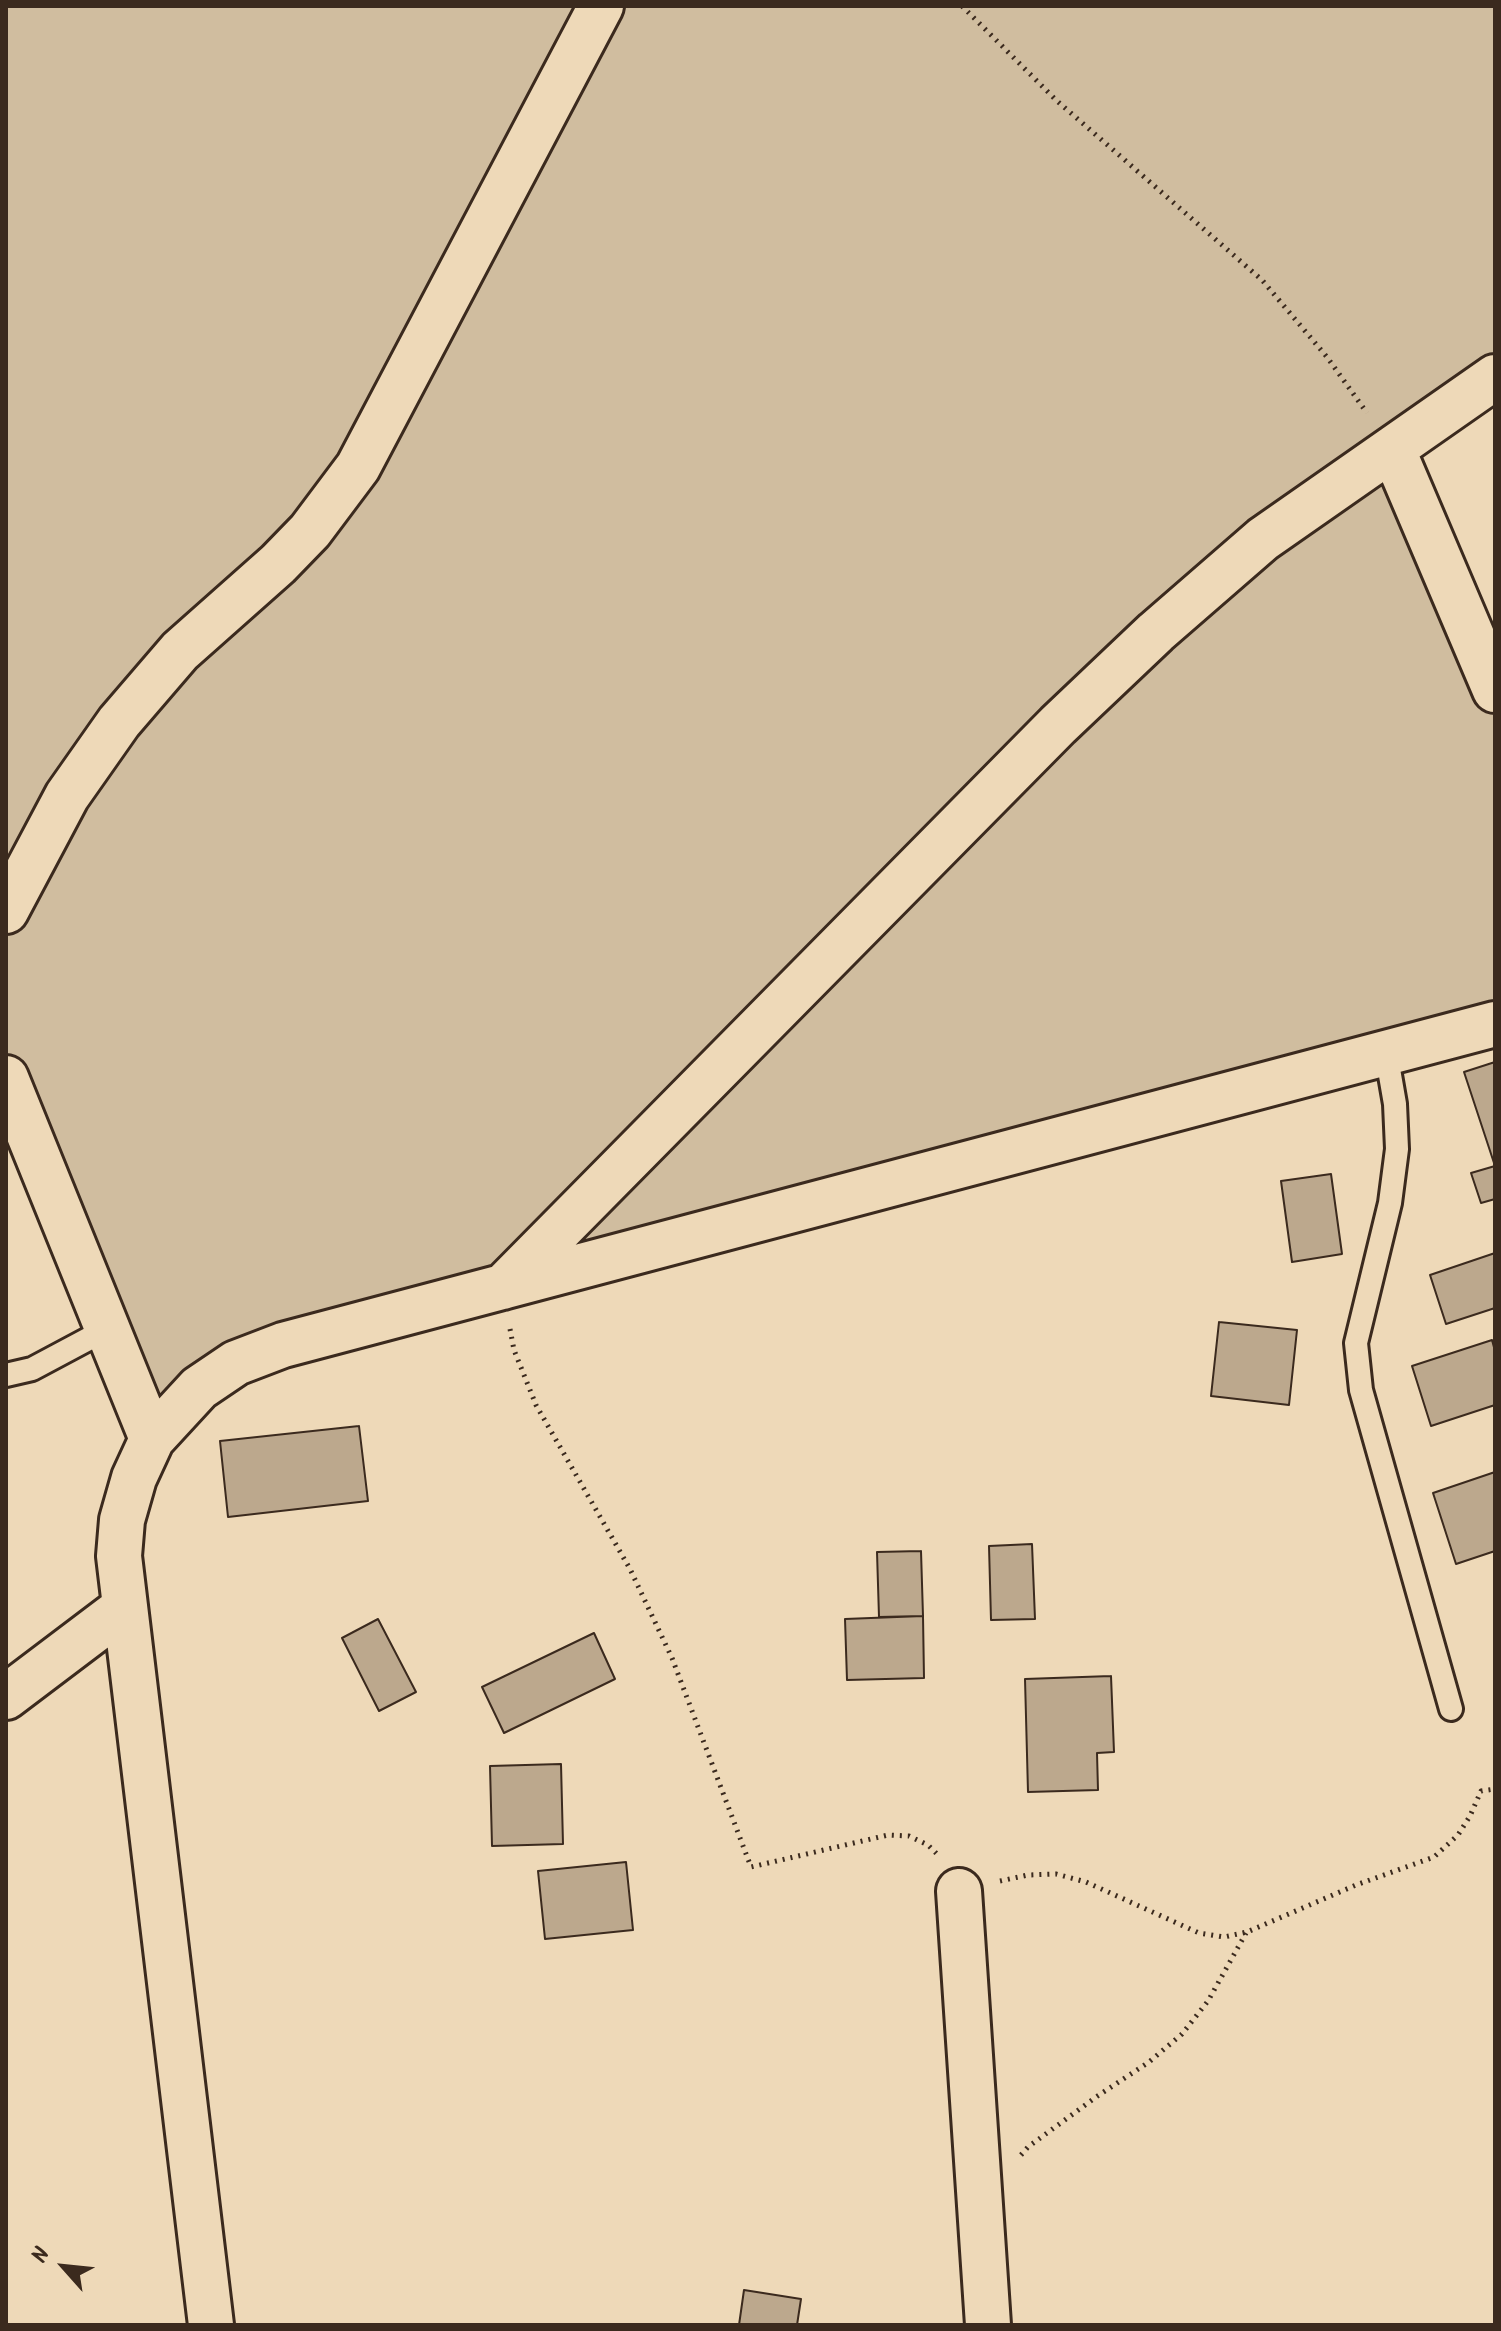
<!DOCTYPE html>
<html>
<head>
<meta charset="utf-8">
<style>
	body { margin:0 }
	#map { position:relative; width:1501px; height:2331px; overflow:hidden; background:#eed9b8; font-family:Kalam,sans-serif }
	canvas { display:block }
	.frame { position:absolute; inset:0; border:8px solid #3b2a1e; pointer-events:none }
	.north { position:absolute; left:24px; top:2227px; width:80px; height:80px; -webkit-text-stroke:6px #eed9b8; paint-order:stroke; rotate:297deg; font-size:22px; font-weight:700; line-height:32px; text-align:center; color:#3b2a1e }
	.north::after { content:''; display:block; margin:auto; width:28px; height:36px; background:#3b2a1e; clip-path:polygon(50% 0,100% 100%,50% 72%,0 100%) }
</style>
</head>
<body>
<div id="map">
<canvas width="1501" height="2331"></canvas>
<div class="frame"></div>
<div class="north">N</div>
</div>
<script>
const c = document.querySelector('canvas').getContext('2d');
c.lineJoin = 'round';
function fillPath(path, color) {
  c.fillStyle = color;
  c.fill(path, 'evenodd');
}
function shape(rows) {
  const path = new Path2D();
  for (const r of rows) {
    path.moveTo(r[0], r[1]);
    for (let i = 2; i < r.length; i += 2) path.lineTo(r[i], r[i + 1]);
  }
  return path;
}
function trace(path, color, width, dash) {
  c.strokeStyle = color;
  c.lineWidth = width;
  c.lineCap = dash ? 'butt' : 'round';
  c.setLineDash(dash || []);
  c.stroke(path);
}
const green = shape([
	[6,6,1495,6,1495,377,1393,450,1495,690,1495,1024,283,1345,152,1439,6,1078]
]);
const building = shape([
	[1495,1062,1495,1199,1481,1203,1471,1173,1495,1166,1464,1072,1495,1062],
	[1331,1174,1342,1254,1292,1262,1281,1181,1331,1174],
	[1495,1253,1495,1308,1446,1324,1430,1275,1495,1253],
	[1219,1322,1297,1330,1289,1405,1211,1396,1219,1322],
	[1492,1340,1495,1351,1495,1405,1431,1426,1412,1366,1492,1340],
	[359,1426,368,1501,228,1517,220,1441,359,1426],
	[1495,1472,1495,1551,1456,1564,1433,1493,1495,1472],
	[1032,1544,1035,1619,991,1620,989,1546,1032,1544],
	[921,1551,923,1616,879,1617,877,1552,921,1551],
	[923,1616,924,1678,847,1680,845,1619,923,1616],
	[378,1619,416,1692,379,1711,342,1638,378,1619],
	[594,1633,615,1679,504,1733,482,1687,594,1633],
	[1111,1676,1114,1752,1097,1753,1098,1790,1028,1792,1025,1679,1111,1676],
	[561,1764,563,1844,492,1846,490,1766,561,1764],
	[626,1862,633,1930,545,1939,538,1871,626,1862],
	[744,2290,801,2299,797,2325,739,2325,744,2290]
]);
const path = shape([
	[962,6,1056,100,1262,280,1327,357,1367,413],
	[510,1329,514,1350,536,1405,630,1569,672,1658,751,1867,888,1835,909,1836,928,1845,937,1854],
	[1000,1881,1028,1875,1056,1874,1086,1882,1199,1933,1224,1937,1247,1932,1356,1885,1434,1857,1458,1835,1470,1816,1481,1791,1495,1789],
	[1021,2155,1028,2147,1096,2097,1149,2062,1182,2034,1208,2001,1246,1933]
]);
const lane = shape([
	[1386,1052,1395,1104,1397,1149,1390,1203,1356,1343,1361,1390,1451,1709],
	[6,1375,32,1369,107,1329]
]);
const street = shape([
	[1393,450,1495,690],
	[6,911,67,796,119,722,180,651,278,564,310,531,358,467,601,6],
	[6,1078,152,1439],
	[503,1287,1058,725,1156,632,1263,539,1495,377],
	[6,1697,125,1607],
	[959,1891,988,2325],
	[211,2325,119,1556,122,1520,134,1478,152,1439,199,1388,236,1363,283,1345,1495,1024]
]);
fillPath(green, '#d0bd9f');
fillPath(building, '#bca88d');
trace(building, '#3b2a1e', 2);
trace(lane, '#3b2a1e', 28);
trace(street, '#3b2a1e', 50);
trace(path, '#3b2a1e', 5, [2, 6]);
trace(lane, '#eed9b8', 22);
trace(street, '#eed9b8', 44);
</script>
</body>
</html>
